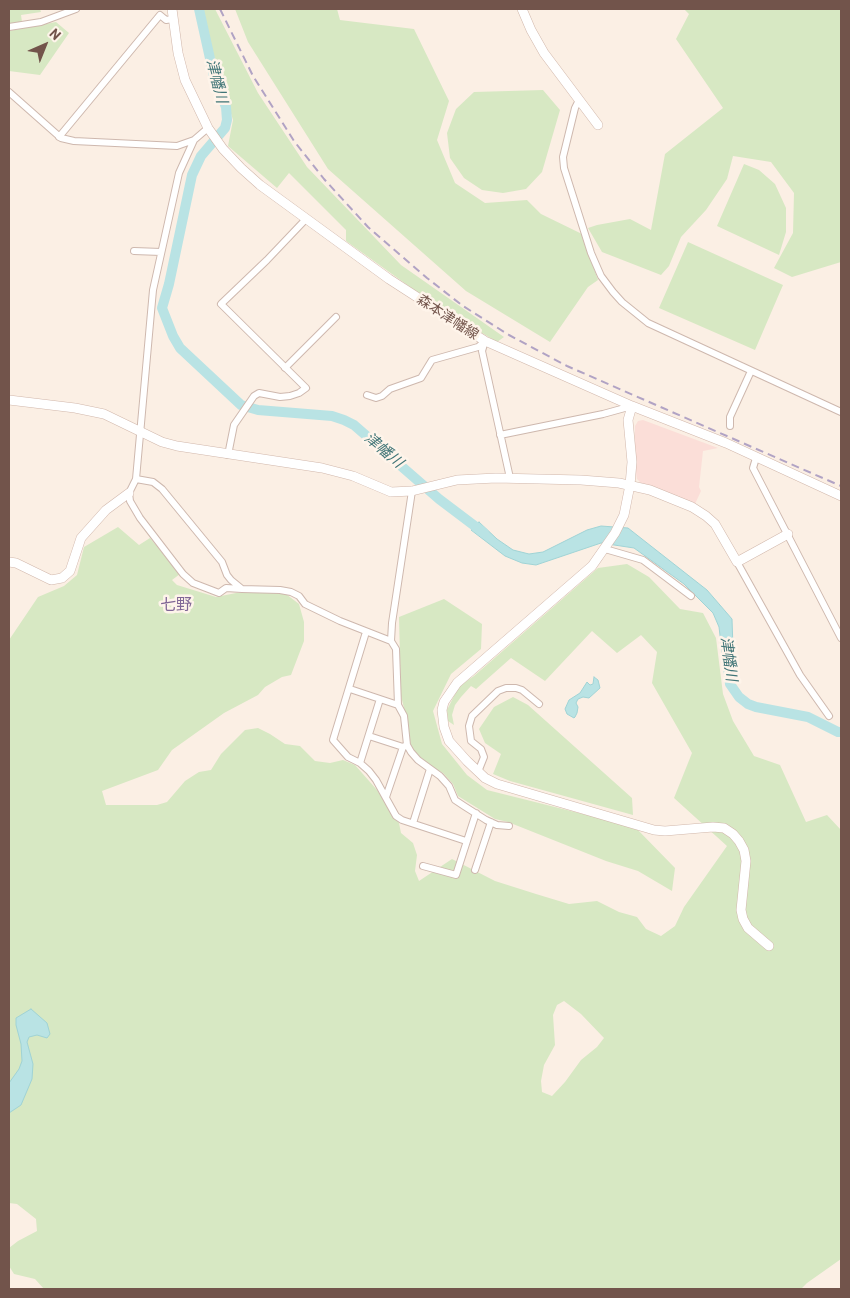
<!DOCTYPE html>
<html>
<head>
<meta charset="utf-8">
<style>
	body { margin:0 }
	#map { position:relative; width:850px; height:1298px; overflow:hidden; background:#fbefe4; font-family:Barlow,sans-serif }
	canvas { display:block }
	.frame { position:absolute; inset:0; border:10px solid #72544b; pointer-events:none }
	.north { position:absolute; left:20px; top:20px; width:50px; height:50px; -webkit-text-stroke:4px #fef4ea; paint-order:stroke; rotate:44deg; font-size:14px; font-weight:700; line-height:20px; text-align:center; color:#72544b }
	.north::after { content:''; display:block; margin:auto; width:18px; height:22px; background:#72544b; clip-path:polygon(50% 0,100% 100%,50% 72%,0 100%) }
</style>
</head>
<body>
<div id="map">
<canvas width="850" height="1298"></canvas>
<div class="frame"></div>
<div class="north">N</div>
</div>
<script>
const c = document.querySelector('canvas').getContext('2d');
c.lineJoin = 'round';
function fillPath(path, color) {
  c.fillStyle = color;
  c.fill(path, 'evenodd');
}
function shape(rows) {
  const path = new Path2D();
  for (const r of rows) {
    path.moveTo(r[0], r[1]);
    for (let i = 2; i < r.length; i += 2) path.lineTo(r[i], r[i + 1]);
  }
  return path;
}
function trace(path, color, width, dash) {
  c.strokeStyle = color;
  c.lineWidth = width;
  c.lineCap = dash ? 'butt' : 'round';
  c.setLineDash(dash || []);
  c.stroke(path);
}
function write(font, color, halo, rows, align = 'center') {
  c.font = font + ' Barlow,"Noto Sans JP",sans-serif';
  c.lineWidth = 5;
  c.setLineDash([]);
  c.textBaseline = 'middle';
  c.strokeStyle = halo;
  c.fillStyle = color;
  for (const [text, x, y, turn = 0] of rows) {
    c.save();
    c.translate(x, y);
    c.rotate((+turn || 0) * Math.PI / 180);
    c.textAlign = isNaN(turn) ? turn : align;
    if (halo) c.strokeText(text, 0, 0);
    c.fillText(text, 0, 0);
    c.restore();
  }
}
const commercial = shape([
	[643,420,718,448,703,451,699,487,701,491,695,504,641,483,637,479,634,462,635,426,638,421]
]);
const green = shape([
	[9,9,40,9,41,12,21,15,22,22,9,24],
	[202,9,215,9,258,93,307,167,401,265,504,337,497,342,431,302,346,241,346,230,289,173,277,188,228,146,233,120,218,72],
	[235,9,337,9,340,20,414,29,449,101,437,140,455,183,485,203,527,200,541,214,582,234,598,280,588,287,550,342,466,291,328,169,248,42],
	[684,9,841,9,841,262,792,277,774,268,793,233,794,193,771,162,733,156,727,179,706,210,681,237,669,266,661,275,602,252,588,228,597,225,630,219,651,230,665,154,723,108,676,39,689,14],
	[56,22,69,33,40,75,9,71,9,31],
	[543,90,560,110,542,172,526,189,503,193,482,190,464,178,450,158,447,133,456,109,474,92],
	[744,164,759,170,775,184,786,208,786,232,779,255,717,226],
	[688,242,783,285,755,350,659,308],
	[118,527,139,545,150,538,180,574,172,580,177,585,216,597,236,593,259,592,286,594,299,604,304,622,304,641,291,675,282,677,265,687,258,695,224,713,172,750,158,770,102,791,106,805,157,805,167,802,185,781,199,772,211,770,221,754,245,730,258,728,270,734,285,744,300,746,315,761,330,763,343,760,355,765,377,790,399,823,401,833,413,843,417,855,415,871,419,881,452,859,495,881,536,894,569,904,597,901,619,912,637,917,646,929,661,936,675,926,684,907,727,846,674,798,692,753,652,683,657,652,641,635,617,653,592,631,545,681,511,658,476,689,471,686,461,697,455,705,452,715,454,725,448,721,447,710,459,686,474,676,598,568,627,564,649,577,680,609,703,613,716,638,723,694,733,721,754,756,780,765,806,822,827,815,841,830,841,1259,807,1283,801,1289,44,1289,35,1279,14,1274,9,1266,9,1248,18,1241,37,1231,36,1219,17,1204,9,1203,9,640,38,597,64,586,77,575,84,547],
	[564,1001,581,1014,604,1038,597,1047,581,1060,565,1082,552,1096,542,1092,541,1081,544,1065,555,1045,553,1015,557,1005],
	[444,599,482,624,481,649,451,674,433,711,442,744,467,775,487,790,635,827,675,868,672,891,638,871,606,861,508,822,495,819,458,796,453,784,443,773,432,767,415,753,411,747,407,720,401,696,399,617],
	[513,697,528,705,632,798,633,815,510,781,493,774,501,754,485,743,479,729,494,707]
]);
const water = shape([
	[479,522,497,539,513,550,529,554,543,552,587,530,601,526,628,528,707,590,732,619,734,678,725,677,719,627,713,613,684,584,634,548,601,543,536,565,522,563,505,556,471,530,479,522],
	[594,677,598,680,600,688,589,698,583,697,578,699,576,703,578,707,577,713,575,717,574,718,567,714,565,709,569,700,580,693,587,682,590,685,593,684,594,677],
	[31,1009,47,1023,50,1034,47,1038,37,1035,29,1037,27,1042,33,1064,32,1079,21,1105,9,1113,9,1083,19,1069,22,1061,21,1044,16,1025,16,1018,31,1009]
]);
const river = shape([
	[199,9,215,81,226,107,227,120,225,128,201,156,192,175,169,284,162,308,173,336,180,348,241,405,258,410,332,416,344,420,354,425,439,499,484,533],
	[728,666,730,684,739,697,748,704,756,707,808,717,838,732,841,732]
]);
const street = shape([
	[9,27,41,22,76,9],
	[9,92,61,138,74,141,177,146,194,140,208,128],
	[579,100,575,108,563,157,564,168,591,253,601,276,613,292,622,302,648,323,841,412],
	[59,137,160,15,166,20,173,19],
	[194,140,179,173,153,290,136,479,129,493,130,501,140,518,183,574,193,583,219,593,226,588,242,589],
	[134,251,161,252],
	[485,341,482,351,510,478],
	[285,368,336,317],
	[367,395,376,398,382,396,390,389,421,378,432,360,478,347,484,342],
	[730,426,730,417,751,371],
	[500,435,603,414,632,406],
	[228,455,234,425,254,396,259,393,280,397,290,396,299,393,306,388,221,304,267,260,306,219],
	[756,458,753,468,841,638],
	[136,479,153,482,162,489,222,562,227,575,231,580,242,589,280,590,291,592,299,596,305,604,340,621,391,641,392,623,412,491],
	[605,549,643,560,691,596],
	[737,562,800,675,829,716],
	[366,632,333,740,348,757,360,763,369,771,376,780,396,816,402,820,466,841],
	[391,641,396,649,398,705,404,716,407,745,411,752,418,760,440,776,449,786,455,800,464,806,486,820,497,825,509,826],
	[350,689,398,705],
	[369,736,403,747],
	[360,763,380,699],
	[478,772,484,757,481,749,471,741,469,726,472,716,498,691,506,688,516,688,522,690,539,704],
	[386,797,403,747,407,745],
	[413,823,430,769],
	[423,866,456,875,476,813],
	[475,870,491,822]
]);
const secondary = shape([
	[172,9,178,53,185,80,208,128,223,149,241,168,260,185,389,279,485,341,632,406,726,443,841,496],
	[522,9,531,30,544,53,598,125],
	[9,400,75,408,104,414,162,442,177,446,322,468,353,476,391,492,412,491,457,480,496,478,581,480,619,483,650,490,692,507,706,516,715,524,737,562,788,534],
	[632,406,628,420,632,462,630,485,624,515,615,533,592,566,457,683,444,702,442,710,444,727,449,741,467,761,485,778,497,784,654,830,665,831,713,827,724,828,733,834,739,841,744,850,746,861,741,910,743,919,748,928,769,946],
	[9,562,16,563,51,580,62,578,70,571,81,538,106,510,129,493]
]);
const rail = shape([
	[220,9,253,76,294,141,324,179,368,227,427,278,463,306,509,335,567,366,841,486]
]);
const streetNames = [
	["森本津幡線",448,317,33]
];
const waterNames = [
	["津幡川",217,81,76],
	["津幡川",384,450,40],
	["津幡川",729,659,82]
];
const quarterNames = [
	["七野",176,605]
];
fillPath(commercial, '#fbded8');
fillPath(green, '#d7e8c3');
fillPath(water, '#b9e3e4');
trace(water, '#a0d3d5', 1);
trace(river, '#b9e3e4', 10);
trace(street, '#ceb8ae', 8);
trace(secondary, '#d1b7ab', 10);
trace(street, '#fff', 6);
trace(secondary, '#fff', 9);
trace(rail, '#b1a3c4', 2, [8, 5]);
write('14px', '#72544b', '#fef4ea', streetNames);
write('italic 15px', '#407577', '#fef4ea', waterNames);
write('16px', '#806796', '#fef4ea', quarterNames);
</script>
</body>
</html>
